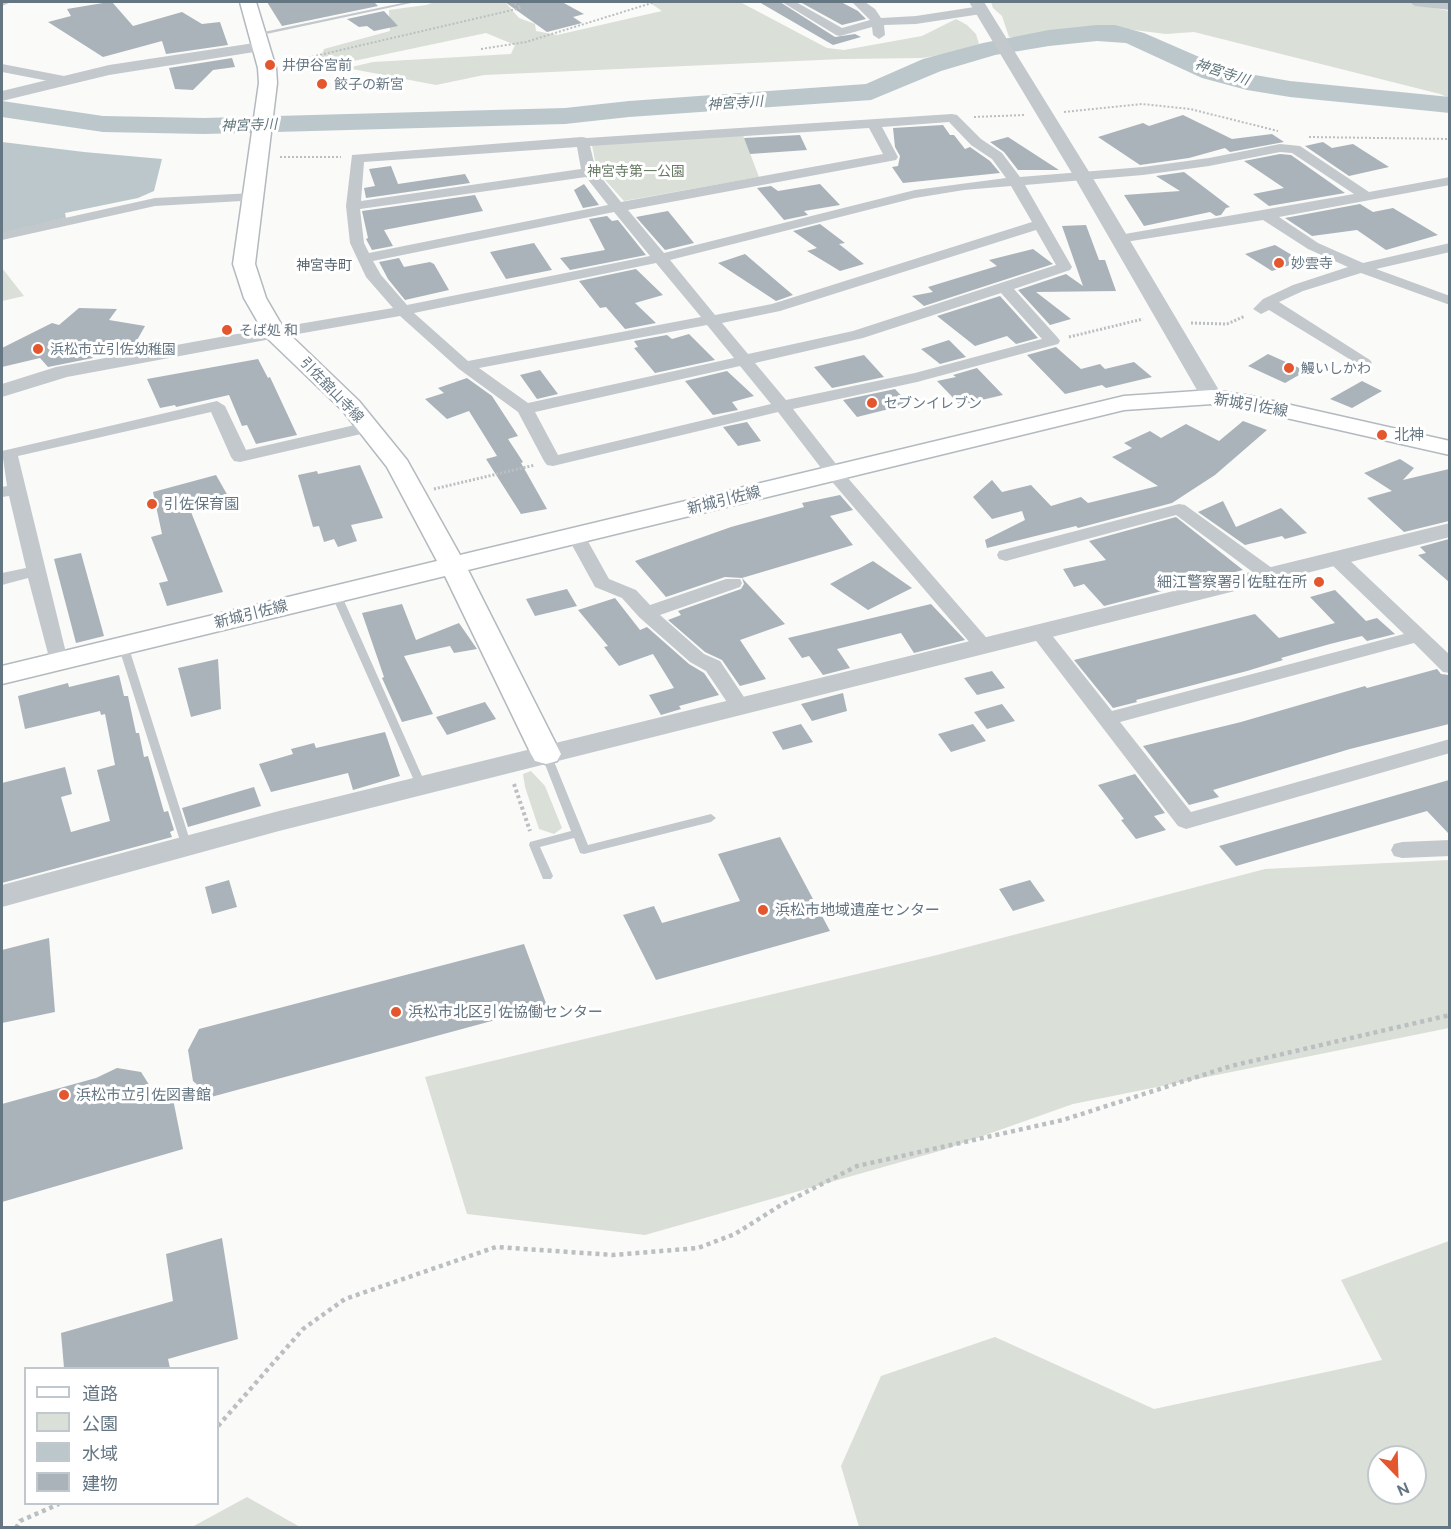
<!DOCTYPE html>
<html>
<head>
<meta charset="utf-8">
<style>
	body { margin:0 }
	#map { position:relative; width:1451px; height:1529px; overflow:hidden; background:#fafaf8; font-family:Ubuntu,"Noto Sans JP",sans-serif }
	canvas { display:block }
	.frame { position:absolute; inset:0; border:3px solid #657683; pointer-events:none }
	.legend { position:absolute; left:24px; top:1367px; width:195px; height:138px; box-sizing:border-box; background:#fff; border:2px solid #c1c8cd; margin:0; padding:8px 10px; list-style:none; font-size:18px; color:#657683 }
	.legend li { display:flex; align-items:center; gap:12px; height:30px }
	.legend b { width:30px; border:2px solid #c1c8cd }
	.north { position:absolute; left:1367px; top:1445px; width:60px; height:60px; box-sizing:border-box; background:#fff; border:2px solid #c1c8cd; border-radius:50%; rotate:157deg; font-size:16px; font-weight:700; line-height:24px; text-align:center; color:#657683 }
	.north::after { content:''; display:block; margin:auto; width:21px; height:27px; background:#e4572e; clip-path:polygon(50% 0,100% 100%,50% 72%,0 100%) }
</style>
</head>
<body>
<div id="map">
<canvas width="1451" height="1529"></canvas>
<div class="frame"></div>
<ul class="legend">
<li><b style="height:8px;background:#fff"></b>道路</li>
<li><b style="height:16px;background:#dadfd7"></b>公園</li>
<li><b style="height:16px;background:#bbc7cb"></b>水域</li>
<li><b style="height:16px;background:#aab3b9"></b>建物</li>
</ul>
<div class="north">N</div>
</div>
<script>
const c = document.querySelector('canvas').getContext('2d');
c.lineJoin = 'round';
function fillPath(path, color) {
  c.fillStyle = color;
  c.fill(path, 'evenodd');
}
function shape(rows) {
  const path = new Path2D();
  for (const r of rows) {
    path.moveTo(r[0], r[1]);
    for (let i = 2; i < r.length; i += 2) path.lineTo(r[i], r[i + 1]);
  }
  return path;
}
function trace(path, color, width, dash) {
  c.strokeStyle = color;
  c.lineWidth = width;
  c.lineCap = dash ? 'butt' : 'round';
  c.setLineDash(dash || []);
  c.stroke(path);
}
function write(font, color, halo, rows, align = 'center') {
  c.font = font + ' Ubuntu,"Noto Sans JP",sans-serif';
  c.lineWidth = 6;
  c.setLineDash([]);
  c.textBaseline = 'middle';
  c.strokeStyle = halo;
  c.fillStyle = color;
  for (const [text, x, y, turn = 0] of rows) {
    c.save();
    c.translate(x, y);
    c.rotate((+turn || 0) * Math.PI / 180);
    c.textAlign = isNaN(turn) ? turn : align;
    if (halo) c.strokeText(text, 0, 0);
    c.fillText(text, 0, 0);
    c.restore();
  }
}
const green = shape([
	[435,2,505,2,519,18,535,24,536,31,557,35,662,11,649,2,740,2,827,48,844,50,922,36,956,19,967,25,976,34,979,44,952,53,922,58,842,59,484,75,436,85,347,68,373,62,511,54,515,45,486,33,344,63,320,59,324,49,390,31,389,10,426,5],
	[991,2,1405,2,1449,11,1449,98,1440,94,1194,32,1166,34,1126,29,1083,31,1056,37,1009,37,1002,16,993,8],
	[743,135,759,177,624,201,597,171,592,145],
	[2,268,24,296,2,301],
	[531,771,545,786,562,828,554,834,539,829,525,787,523,774],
	[1449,860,1449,1028,1073,1104,943,1150,645,1235,467,1214,425,1077,937,955,1265,869],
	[1449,1241,1449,1527,859,1527,841,1466,881,1376,995,1337,1154,1409,1382,1360,1341,1280],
	[1379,1457,1415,1457,1415,1493,1379,1493],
	[247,1497,300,1527,192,1527]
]);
const water = shape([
	[2,142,84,152,162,159,154,191,138,198,65,213,66,218,2,233]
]);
const river = shape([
	[1097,25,1115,25,1144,33,1220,66,1249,74,1290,81,1450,97,1450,113,1290,97,1247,90,1202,78,1126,43,1097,41,1049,46,995,55,941,71,871,100,629,117,565,124,204,134,103,132,2,117,2,101,103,116,204,118,565,108,629,101,866,84,923,59,983,43,1049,30,1097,25]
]);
const building = shape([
	[109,2,112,2,133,26,182,12,202,24,220,22,228,45,166,54,162,41,103,57,48,22,71,16,67,9],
	[267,2,374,2,378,6,282,26],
	[505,2,562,2,584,14,573,17,582,23,547,32],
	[759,2,780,2,835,37,855,34,861,37,833,45],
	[800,2,841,2,858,11,866,19,842,25],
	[384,11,398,26,374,31,367,26,359,27,347,19],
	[232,58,235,67,213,70,193,90,175,89,169,68],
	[1183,115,1232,139,1272,134,1284,142,1230,152,1225,148,1189,158,1140,165,1098,137,1143,123,1149,126],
	[943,125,950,135,954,135,965,149,970,147,990,161,1000,173,903,183,892,167,898,166,900,156,895,147,893,128],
	[800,135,807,150,750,154,744,138],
	[1008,137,1059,170,1018,170,1004,152,990,142],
	[1323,142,1332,148,1353,144,1389,167,1349,176,1305,146],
	[1280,154,1291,155,1345,193,1269,206,1253,194,1284,188,1244,161],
	[391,166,398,184,465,174,470,183,366,198,364,188,375,186,369,169],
	[1184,172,1230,207,1226,208,1221,215,1216,216,1210,212,1144,226,1124,195,1180,191,1156,176],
	[584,184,599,205,583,208,574,190],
	[820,184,840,205,804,211,808,215,784,220,757,188,771,186,778,191],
	[475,195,483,211,384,230,393,246,372,250,366,239,368,238,362,211],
	[1360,204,1373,212,1393,208,1438,235,1386,250,1357,230,1312,236,1285,218],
	[668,211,694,243,665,250,636,217],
	[607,216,612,221,618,220,646,255,570,270,560,258,605,250,589,219],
	[820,224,845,243,839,244,864,264,840,271,807,251,817,248,793,231],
	[1086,225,1099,260,1105,260,1116,291,1036,292,1071,319,1050,325,1018,290,1066,274,1083,286,1062,226],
	[534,243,552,270,506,279,490,252],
	[1275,245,1302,261,1272,271,1245,254],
	[1033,249,1053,264,924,306,912,296,933,292,928,287,997,266,989,260],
	[745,254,773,278,793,295,776,301,718,263],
	[399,258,404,267,430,262,434,264,449,290,405,300,388,279,379,262],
	[636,269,663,295,635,303,656,323,625,329,606,307,600,308,579,281],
	[1000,296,1038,338,1016,344,1007,336,975,346,937,316],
	[79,308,117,309,109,320,145,326,136,342,112,352,91,354,93,358,48,367,40,358,2,367,2,348,52,323,59,325],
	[689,334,715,360,655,373,634,348,638,347,634,341,667,335,672,339],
	[949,340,966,357,940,364,921,349],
	[1056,347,1081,369,1100,364,1105,369,1134,362,1152,377,1106,388,1102,385,1065,394,1027,355],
	[1268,354,1306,371,1285,383,1248,366],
	[864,355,884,377,832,388,814,367],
	[258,359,268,378,270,377,297,435,256,444,247,425,242,426,229,395,176,407,175,405,160,408,147,379],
	[977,368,1003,395,960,405,937,381,956,377,953,375],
	[540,370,558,394,537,399,520,375],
	[727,371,754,396,732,402,738,410,713,415,685,381],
	[467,378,492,396,518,436,508,439,523,462,521,463,547,509,521,514,486,459,497,456,469,411,447,419,425,399,444,393,438,388],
	[1362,381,1382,391,1352,408,1330,399],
	[895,389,909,404,857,417,843,400],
	[1243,421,1267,430,1215,475,1172,503,1078,528,1076,526,987,548,985,540,1025,520,1022,511,992,519,973,497,992,480,1002,492,1031,485,1051,506,1081,497,1088,503,1158,486,1112,457,1132,448,1124,443,1150,431,1161,438,1186,424,1219,441],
	[747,422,761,441,738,446,723,427],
	[1400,459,1414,468,1403,480,1449,469,1449,521,1404,532,1367,498,1392,491,1364,473],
	[360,465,383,518,351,525,357,541,338,547,334,539,324,542,319,526,313,527,298,475,317,471,318,474],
	[216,475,228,496,189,507,223,592,167,606,159,583,168,581,151,537,162,534,153,492],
	[840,495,853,510,830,516,853,545,742,578,785,624,740,640,766,679,740,686,722,660,705,652,668,620,681,615,678,611,741,589,744,584,742,578,725,577,666,597,635,561,731,527,804,507,802,503],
	[1223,501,1236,527,1281,508,1307,533,1285,539,1282,536,1245,545,1198,512],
	[1176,517,1243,570,1104,606,1084,584,1074,587,1063,569,1106,560,1089,541],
	[1449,539,1449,582,1418,555,1426,553,1420,547],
	[81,553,104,636,76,643,54,559],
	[873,561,912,588,868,610,830,584],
	[567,589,577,606,535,616,526,599],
	[1335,590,1366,621,1377,618,1395,634,1367,641,1362,636,1330,644,1281,658,1283,660,1247,671,1136,700,1137,702,1113,708,1074,660,1255,614,1279,638,1335,623,1310,597],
	[615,598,640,630,647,627,689,664,704,673,719,695,679,706,681,709,661,715,649,695,674,688,653,654,619,666,604,647,608,646,578,610],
	[402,604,416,640,459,623,477,649,454,653,450,646,404,656,433,714,402,722,382,678,384,677,362,613],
	[931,604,965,640,914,653,901,633,837,649,850,668,823,675,809,656,802,658,788,638],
	[218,659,221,709,191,717,178,668],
	[1437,669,1441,674,1449,675,1449,724,1350,749,1213,790,1219,797,1189,805,1143,746,1241,722,1365,686,1367,688],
	[992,671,1005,688,977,695,964,678],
	[119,675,124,696,128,696,136,733,139,733,144,757,148,756,164,812,168,811,174,830,170,832,172,837,2,883,2,783,65,767,72,794,61,797,71,832,110,821,97,770,115,765,105,714,101,715,100,711,25,729,18,696,68,683,69,687],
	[843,693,847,711,812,721,801,704],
	[485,702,496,719,447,735,436,717],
	[1002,704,1015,721,987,729,974,712],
	[801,724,813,742,783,750,772,732],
	[973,724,986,741,951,752,938,734],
	[385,732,400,776,353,790,348,773,271,792,259,764,293,754,291,749,314,743,316,748],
	[1135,774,1165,813,1154,816,1166,830,1136,839,1121,820,1124,819,1098,785],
	[1449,780,1449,834,1427,811,1236,866,1219,846],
	[254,787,261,806,188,827,182,808],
	[780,837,830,931,656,980,623,915,654,906,662,923,740,901,718,854],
	[229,880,237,907,212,914,205,887],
	[1030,880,1045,901,1013,911,999,889],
	[49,938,55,1012,2,1023,2,950],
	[524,944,547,1006,211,1097,193,1081,188,1050,199,1029],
	[117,1068,141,1072,155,1094,171,1089,183,1149,2,1202,2,1104,96,1078],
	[222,1238,238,1339,168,1359,170,1368,64,1368,61,1333,173,1301,166,1254]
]);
const pathFar3 = shape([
	[511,2,520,7],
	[481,49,526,42,655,2],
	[285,63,521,8],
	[1064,112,1142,104,1190,109,1278,131],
	[974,117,1024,115],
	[1309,137,1450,139],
	[280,157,341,157]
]);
const pathFar2 = shape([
	[1191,323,1227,324,1245,316],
	[1069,337,1143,319],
	[434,489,535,465]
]);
const pathFar1 = shape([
	[514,784,530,831]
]);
const path = shape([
	[218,1426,303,1329,345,1299,496,1247,613,1255,698,1248,735,1234,781,1205,857,1166,1063,1120,1231,1066,1450,1015],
	[16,1528,20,1521,59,1504]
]);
const service = shape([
	[2,2,11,2,2,6,2,2],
	[407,2,411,3,257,36,254,34,407,2],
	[336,591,341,594,426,785,425,788,417,788,416,785,331,594,336,591],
	[123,642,128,645,192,847,191,850,183,850,182,847,118,645,123,642],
	[546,750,551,754,588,845,711,814,716,818,711,822,584,854,580,853,574,838,540,847,553,876,551,879,543,879,529,845,530,842,571,831,541,754,546,750]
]);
const minor = shape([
	[782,2,796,2,842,28,870,20,852,2,865,2,875,9,881,18,916,16,981,6,987,10,981,14,916,24,884,25,885,35,879,39,873,35,872,27,840,36,836,35,782,2],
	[1409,2,1450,3,1450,10,1415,6,1409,2],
	[2,64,64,76,70,80,64,84,2,72,2,64],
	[952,114,957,115,981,139,1002,153,1020,177,1143,167,1209,158,1280,144,1300,146,1369,192,1450,177,1450,185,1279,217,1318,243,1363,263,1450,243,1450,252,1376,269,1450,296,1450,305,1361,273,1303,291,1279,302,1370,360,1372,363,1364,368,1269,310,1261,314,1253,309,1263,299,1293,285,1348,267,1308,249,1263,220,1119,243,1112,239,1119,235,1354,194,1292,153,1280,152,1209,166,1143,175,1025,185,1072,267,1070,270,1014,289,1058,338,1060,341,1058,344,917,382,793,409,840,469,991,643,994,647,991,651,984,653,977,651,828,477,778,412,553,466,547,465,544,461,518,412,459,369,400,316,275,338,267,333,275,328,393,308,366,277,350,243,346,206,352,155,582,137,587,138,952,114],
	[949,122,971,145,992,159,1006,178,915,190,664,253,628,210,896,160,898,157,882,127,949,122],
	[869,128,883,154,621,202,596,171,590,146,869,128],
	[577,147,581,169,361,201,364,162,577,147],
	[586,177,608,205,369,253,364,243,360,209,586,177],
	[1011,186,1032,222,772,304,715,315,670,260,915,198,964,190,1011,186],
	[614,212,650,256,407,305,381,275,373,261,614,212],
	[1036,230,1056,265,853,331,748,354,722,323,780,311,1036,230],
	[656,263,701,317,468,361,414,313,656,263],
	[1001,293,1042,339,915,373,786,400,755,363,863,338,1001,293],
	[707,325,734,358,528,403,479,368,707,325],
	[740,366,771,404,558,455,535,412,740,366],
	[254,193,261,197,259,200,155,206,2,240,2,232,155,198,254,193],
	[217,401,225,406,246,450,368,422,374,423,376,427,374,431,240,462,234,461,231,457,211,412,18,456,68,661,65,665,58,667,51,665,28,578,2,585,2,573,26,568,9,496,2,497,2,487,7,486,2,451,217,401],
	[1179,504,1185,505,1276,571,1278,575,1276,579,1262,579,1176,515,1006,561,999,559,997,555,999,551,1179,504],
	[576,531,582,532,585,536,609,579,636,590,650,605,726,579,740,579,742,583,740,587,660,615,704,654,720,661,750,706,747,711,740,713,733,711,706,671,690,662,639,617,622,598,595,587,567,536,570,532,576,531],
	[1337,553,1344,555,1450,655,1450,673,1443,672,1414,643,1120,722,1191,812,1450,739,1450,753,1186,829,1178,826,1030,633,1033,629,1040,627,1047,629,1112,711,1404,634,1330,563,1328,559,1330,555,1337,553],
	[1450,840,1450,856,1402,858,1394,856,1391,850,1394,844,1402,842,1450,840]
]);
const tertiary = shape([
	[969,2,984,2,1091,175,1223,397,1220,402,1212,403,1204,402,1201,397,1073,175,969,2],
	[261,42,267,44,269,47,267,50,109,75,2,101,2,91,109,65,261,42],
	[275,327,282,329,285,333,282,337,67,377,2,397,2,384,56,367,275,327],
	[1450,523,1450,537,279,831,2,907,2,885,279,811,1450,523]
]);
const secondary = shape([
	[240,2,256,2,276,68,277,83,255,264,266,298,284,329,359,401,407,460,460,555,1124,396,1212,390,1251,396,1450,441,1450,455,1251,410,1212,404,1124,410,468,570,561,754,557,761,546,764,535,761,531,754,445,576,2,684,2,666,437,561,387,467,343,411,267,338,244,298,233,264,259,83,258,68,240,2]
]);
const markers = [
	[270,65,6,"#e4572e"],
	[322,84,6,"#e4572e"],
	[1279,263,6,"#e4572e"],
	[227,330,6,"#e4572e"],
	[38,349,6,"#e4572e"],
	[1289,368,6,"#e4572e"],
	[872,403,6,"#e4572e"],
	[1382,435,6,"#e4572e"],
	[152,504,6,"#e4572e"],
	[1319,582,6,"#e4572e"],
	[763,910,6,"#e4572e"],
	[396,1012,6,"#e4572e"],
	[64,1095,6,"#e4572e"]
];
const farPoinames = [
	["井伊谷宮前",282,65],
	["餃子の新宮",334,84],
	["妙雲寺",1291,263],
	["そば処 和",239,330],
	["浜松市立引佐幼稚園",50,349],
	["鰻いしかわ",1301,368],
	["セブンイレブン",884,403]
];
const farWaternames = [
	["神宮寺川",1222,72,18],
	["神宮寺川",735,103,-4],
	["神宮寺川",249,125,-2]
];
const farParknames = [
	["神宮寺第一公園",636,171]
];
const farNeighbourhoodnames = [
	["神宮寺町",324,265]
];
const farStreetnames = [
	["引佐舘山寺線",332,390,46]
];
const streetNames = [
	["新城引佐線",1251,405,10],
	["新城引佐線",724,500,-14],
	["新城引佐線",251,614,-14]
];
const poiNames = [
	["北神",1394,435],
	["引佐保育園",164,504],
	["細江警察署引佐駐在所",1307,582,"right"],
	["浜松市地域遺産センター",775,910],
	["浜松市北区引佐協働センター",408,1012],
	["浜松市立引佐図書館",76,1095]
];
fillPath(green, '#dadfd7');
fillPath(water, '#bbc7cb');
fillPath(river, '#bbc7cb');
fillPath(building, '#aab3b9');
trace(secondary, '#b3babf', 3);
trace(pathFar3, '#bbbfc2', 2, [2, 2]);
trace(pathFar2, '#bbbfc2', 3, [2, 2]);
trace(pathFar1, '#bbbfc2', 4, [3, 3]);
trace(path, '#bbbfc2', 4.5, [4, 4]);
fillPath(service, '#c3c8cc');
fillPath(minor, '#c3c8cc');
fillPath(tertiary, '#c3c8cc');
fillPath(secondary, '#fff');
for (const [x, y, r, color] of markers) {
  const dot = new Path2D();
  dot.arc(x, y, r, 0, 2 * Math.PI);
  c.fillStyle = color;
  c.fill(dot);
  trace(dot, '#fff', 2);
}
write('14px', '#657683', '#fff', farPoinames, 'left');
write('italic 14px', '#60757c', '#fff', farWaternames);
write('14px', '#687a64', '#fff', farParknames);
write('14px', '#57646e', '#fff', farNeighbourhoodnames);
write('14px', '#657683', '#fff', farStreetnames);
write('15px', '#657683', '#fff', streetNames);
write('15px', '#657683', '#fff', poiNames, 'left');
</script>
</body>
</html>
